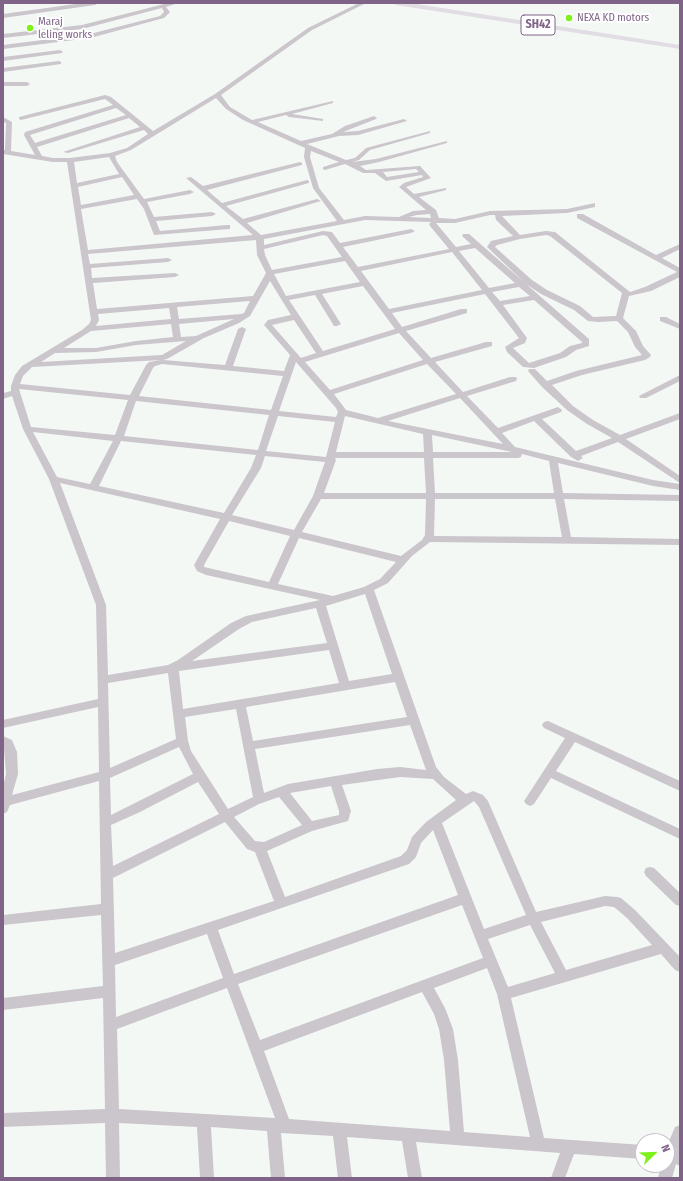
<!DOCTYPE html>
<html>
<head>
<meta charset="utf-8">
<style>
	body { margin:0 }
	#map { position:relative; width:683px; height:1181px; overflow:hidden; background:#f4f8f5; font-family:"Fira Sans Condensed",sans-serif }
	canvas { display:block }
	.frame { position:absolute; inset:0; border:4px solid #7f6487; pointer-events:none }
	.north { position:absolute; left:635px; top:1133px; width:40px; height:40px; box-sizing:border-box; background:#fff; border:1px solid #ccc1cf; border-radius:50%; rotate:67deg; font-size:11px; font-weight:700; line-height:16px; text-align:center; color:#7f6487 }
	.north::after { content:''; display:block; margin:auto; width:14px; height:18px; background:#7ef01b; clip-path:polygon(50% 0,100% 100%,50% 72%,0 100%) }
</style>
</head>
<body>
<div id="map">
<canvas width="683" height="1181"></canvas>
<div class="frame"></div>
<div class="north">N</div>
</div>
<script>
const c = document.querySelector('canvas').getContext('2d');
c.lineJoin = 'round';
function shape(rows) {
  const path = new Path2D();
  for (const r of rows) {
    path.moveTo(r[0], r[1]);
    for (let i = 2; i < r.length; i += 2) path.lineTo(r[i], r[i + 1]);
  }
  return path;
}
function fillPath(path, color) {
  c.fillStyle = color;
  c.fill(path, 'evenodd');
}
function trace(path, color, width, dash) {
  c.strokeStyle = color;
  c.lineWidth = width;
  c.lineCap = dash ? 'butt' : 'round';
  c.setLineDash(dash || []);
  c.stroke(path);
}
function write(font, color, halo, rows, align = 'center') {
  c.font = font + ' "Fira Sans Condensed",sans-serif';
  c.lineWidth = 4;
  c.setLineDash([]);
  c.textBaseline = 'middle';
  c.strokeStyle = halo;
  c.fillStyle = color;
  for (const [text, x, y, turn = 0] of rows) {
    c.save();
    c.translate(x, y);
    c.rotate((+turn || 0) * Math.PI / 180);
    c.textAlign = isNaN(turn) ? turn : align;
    if (halo) c.strokeText(text, 0, 0);
    c.fillText(text, 0, 0);
    c.restore();
  }
}
const minor = shape([
	[83,3,98,3,95,5,3,18,3,14,83,3],
	[168,3,178,3,166,7,170,12,164,18,90,38,3,49,3,45,90,34,160,16,164,12,162,8,82,29,3,38,3,34,82,25,168,3],
	[359,3,366,3,312,30,221,95,230,107,252,120,333,101,333,103,292,114,323,119,323,121,289,117,286,115,258,122,301,141,332,134,345,126,374,116,377,118,376,119,343,132,358,131,404,119,407,121,358,135,339,136,307,144,346,160,355,158,366,148,430,131,430,133,370,150,359,160,352,162,376,159,447,141,447,143,379,162,360,166,366,170,420,166,431,178,406,187,414,194,446,188,446,190,419,197,436,210,439,218,455,219,490,211,567,209,595,203,595,207,567,213,502,216,520,235,546,231,555,232,630,292,645,287,677,272,577,218,577,214,583,214,656,255,680,244,680,249,662,258,680,268,680,277,651,291,629,296,623,318,636,331,643,346,651,355,650,357,645,360,582,375,552,385,573,406,593,420,620,435,680,413,680,419,626,439,680,476,680,483,618,442,581,456,583,458,578,461,571,457,534,421,502,433,515,447,653,480,680,484,680,490,653,486,558,463,563,493,680,495,680,501,564,499,571,537,680,539,680,545,430,542,412,556,388,583,374,590,436,767,444,777,466,794,473,791,483,795,488,801,536,912,605,896,617,897,621,898,635,910,680,957,680,972,675,970,661,954,511,998,544,1138,643,1145,643,1159,574,1154,565,1178,551,1178,560,1153,416,1142,422,1178,408,1178,402,1141,347,1137,352,1178,338,1178,333,1136,281,1133,285,1178,271,1178,267,1131,211,1127,214,1178,200,1178,197,1127,119,1123,120,1178,106,1178,105,1123,3,1127,3,1113,105,1109,103,998,3,1010,3,998,103,986,101,915,3,925,3,915,101,904,99,781,10,805,7,812,3,814,3,787,6,774,3,736,12,740,17,752,18,774,12,795,99,772,98,707,3,728,3,720,98,699,96,605,49,479,23,429,12,396,3,399,3,393,11,391,11,386,15,375,22,366,82,330,89,324,91,320,67,162,53,162,3,154,3,150,5,150,6,123,3,122,3,117,12,122,11,151,35,155,24,135,25,132,113,105,105,99,21,120,19,119,19,117,105,95,111,97,153,131,215,94,308,28,359,3],
	[216,98,226,109,243,120,305,148,304,157,313,188,337,221,261,235,247,223,321,201,317,199,243,219,226,206,309,183,309,181,307,180,222,203,207,190,302,165,302,163,300,162,203,186,191,177,186,178,253,235,88,250,81,209,137,199,144,209,154,235,230,229,230,225,227,225,160,231,156,221,212,216,216,214,212,212,154,217,147,202,190,194,194,192,190,190,144,199,117,162,115,156,131,150,216,98],
	[116,108,126,115,35,143,30,135,116,108],
	[129,118,140,127,63,152,68,153,144,130,148,134,127,148,110,153,70,158,53,158,42,156,37,147,129,118],
	[311,151,339,162,323,167,323,169,325,170,345,164,363,173,375,173,386,181,422,175,423,177,404,183,399,187,426,210,413,211,399,217,365,216,344,220,319,188,310,157,311,151],
	[109,157,119,174,77,183,74,162,109,157],
	[416,169,419,172,387,177,383,172,416,169],
	[122,177,134,195,81,205,78,187,122,177],
	[430,214,431,218,409,217,417,215,430,214],
	[490,215,495,215,496,220,513,236,491,241,487,247,526,284,541,294,574,310,588,321,598,322,617,321,628,332,635,347,642,355,576,371,547,381,535,369,529,369,528,371,542,387,567,410,587,424,612,438,576,451,542,419,561,412,562,410,558,407,498,428,467,396,516,381,517,379,516,377,510,377,463,392,435,362,492,346,492,342,486,342,431,358,406,331,467,313,467,309,461,309,402,327,392,313,485,294,519,338,505,347,507,352,523,367,534,368,566,357,576,350,589,346,589,339,469,234,463,234,462,236,471,244,456,247,436,223,455,223,490,215],
	[365,220,431,222,429,224,430,226,449,249,358,267,343,247,411,233,415,231,411,229,340,243,332,232,323,231,264,245,264,239,365,220],
	[323,235,327,236,342,257,272,270,265,255,264,249,323,235],
	[546,235,550,236,622,293,616,316,593,317,580,306,547,290,532,280,495,247,497,245,520,239,546,235],
	[256,240,257,255,266,273,253,296,97,309,93,283,175,277,179,275,175,273,92,278,91,268,168,262,172,260,168,258,90,264,88,254,256,240],
	[475,248,515,283,489,288,459,251,475,248],
	[452,252,482,290,389,309,361,271,452,252],
	[345,261,360,282,286,296,274,274,345,261],
	[270,281,291,315,268,320,264,325,290,355,284,371,233,366,246,329,242,327,238,329,225,365,163,360,167,359,204,338,239,323,250,316,270,281],
	[363,286,395,329,323,351,289,300,315,295,334,326,337,326,341,324,322,294,363,286],
	[519,287,530,296,500,301,492,292,519,287],
	[534,300,582,342,582,343,570,346,560,353,529,363,513,348,525,343,527,338,503,305,534,300],
	[250,301,244,313,241,314,179,319,177,307,250,301],
	[169,308,171,319,96,326,99,320,98,314,169,308],
	[234,319,196,336,181,337,179,324,234,319],
	[294,320,316,353,301,358,272,325,294,320],
	[171,324,173,337,136,341,96,348,64,348,91,331,171,324],
	[399,333,423,360,330,390,305,362,399,333],
	[186,341,162,355,41,362,55,353,96,352,136,345,186,341],
	[161,360,149,362,146,365,130,395,20,384,23,376,32,367,161,360],
	[296,362,336,408,338,412,336,417,279,411,296,362],
	[162,364,283,376,271,410,139,396,153,368,155,366,162,364],
	[427,364,456,394,378,418,346,410,334,394,427,364],
	[19,389,128,400,115,435,31,427,19,389],
	[460,398,503,444,388,421,460,398],
	[136,401,269,415,258,450,124,436,136,401],
	[278,416,335,422,326,457,266,451,278,416],
	[345,416,423,434,424,452,336,452,345,416],
	[33,432,113,441,90,484,57,477,33,432],
	[432,435,512,452,513,452,433,452,432,435],
	[121,441,256,455,251,468,224,513,99,486,121,441],
	[522,454,549,461,554,493,435,493,433,458,518,458,521,457,522,454],
	[265,456,325,462,313,496,294,530,232,515,261,468,265,456],
	[335,458,424,458,426,493,324,493,336,460,335,458],
	[60,483,220,519,194,565,197,571,206,575,320,600,246,616,231,623,178,660,168,665,108,675,106,605,60,483],
	[321,499,426,499,425,535,422,540,401,556,302,532,321,499],
	[435,499,555,499,562,537,434,536,435,499],
	[229,521,290,536,269,582,204,567,204,565,229,521],
	[299,538,396,562,380,579,364,587,333,596,278,584,299,538],
	[365,594,392,674,349,681,326,606,365,594],
	[316,608,327,643,192,661,239,629,252,622,316,608],
	[329,650,339,683,183,709,179,671,329,650],
	[168,673,176,739,110,768,108,683,168,673],
	[395,682,407,717,253,741,246,707,395,682],
	[236,709,253,797,228,809,191,751,188,741,185,717,236,709],
	[410,725,426,770,400,767,377,769,288,784,264,793,255,749,410,725],
	[179,747,193,774,111,815,110,778,179,747],
	[400,777,433,779,456,800,426,822,412,837,407,850,401,856,285,897,267,851,312,831,348,821,351,811,342,785,400,777],
	[198,782,219,814,113,866,111,825,140,812,198,782],
	[331,786,339,811,339,815,312,821,290,793,331,786],
	[279,797,302,825,264,842,255,841,234,817,259,804,279,797],
	[474,801,479,807,526,915,484,929,442,823,474,801],
	[225,822,247,849,255,852,274,901,115,953,113,878,225,822],
	[433,830,458,895,234,974,218,930,409,864,416,857,421,843,433,830],
	[462,905,483,958,260,1040,238,984,462,905],
	[605,906,614,907,627,918,652,945,566,970,541,922,605,906],
	[530,925,555,973,508,987,488,939,530,925],
	[207,934,223,978,116,1017,115,965,207,934],
	[487,968,497,994,530,1137,464,1132,458,1060,453,1029,445,1008,434,988,487,968],
	[227,988,275,1118,119,1109,117,1029,227,988],
	[422,992,434,1014,439,1029,444,1060,450,1131,289,1119,264,1051,422,992],
	[60,50,63,52,62,53,3,61,3,57,60,50],
	[59,61,61,62,61,64,3,72,3,68,59,61],
	[3,82,27,82,30,84,27,86,3,86,3,82],
	[660,317,666,317,680,324,680,329,660,321,660,317],
	[680,375,680,381,646,398,640,398,639,396,680,375],
	[548,721,680,781,680,791,575,742,556,771,680,829,680,839,551,778,534,804,530,806,526,804,524,801,526,798,565,738,544,728,542,725,544,722,548,721],
	[650,867,654,868,680,893,680,906,676,905,646,876,644,872,646,868,650,867],
	[680,1125,680,1166,676,1164,672,1178,658,1178,661,1165,667,1165,667,1146,675,1127,680,1125]
]);
const major = shape([
	[392,3,410,3,680,45,680,49,396,5,392,3]
]);
const markers = [
	[569,18,4,"#7ef01b"],
	[30,28,4,"#7ef01b"]
];
const farPoinames = [
	["NEXA KD motors",577,18],
	["Maraj",38,22],
	["leling works",38,35]
];
const shields = [
	[538,25,34]
];
const shieldNames = [
	["SH42",538,25]
];
fillPath(minor, '#cbc5cc');
fillPath(major, '#e2dce4');
for (const [x, y, r, color] of markers) {
  const dot = new Path2D();
  dot.arc(x, y, r, 0, 2 * Math.PI);
  c.fillStyle = color;
  c.fill(dot);
  trace(dot, '#fff', 1.5);
}
write('11px', '#7f6487', '#fff', farPoinames, 'left');
for (const [x, y, w] of shields) {
  const box = new Path2D();
  box.roundRect(x - w / 2, y - 10, w, 20, 3);
  c.fillStyle = '#fff';
  c.fill(box);
  trace(box, '#7f6487', 1);
}
write('bold 12px', '#7f6487', null, shieldNames);
</script>
</body>
</html>
